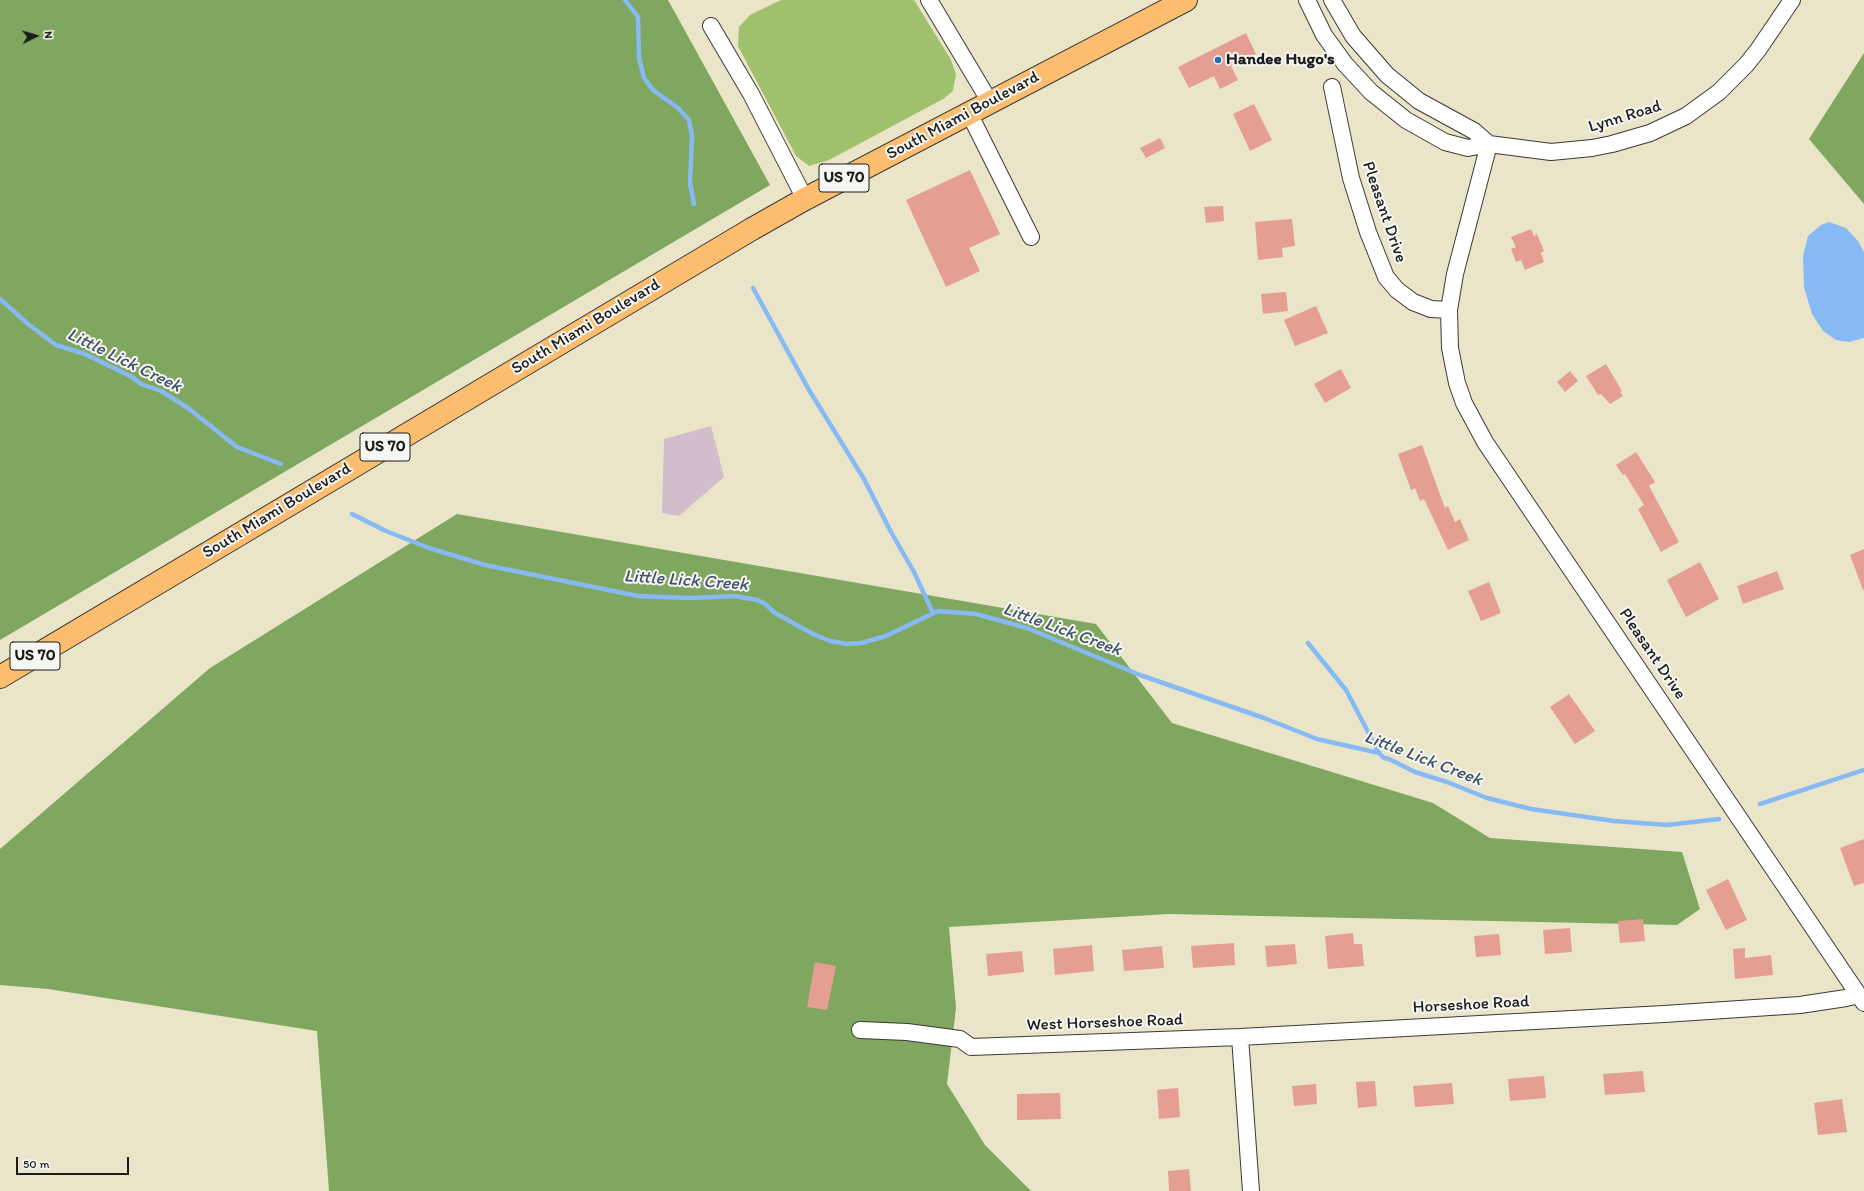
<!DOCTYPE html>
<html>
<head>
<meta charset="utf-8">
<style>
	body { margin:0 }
	#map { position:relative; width:1864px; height:1191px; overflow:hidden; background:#eae5c8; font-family:Itim,sans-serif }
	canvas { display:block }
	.north { position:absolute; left:16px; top:16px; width:40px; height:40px; -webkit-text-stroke:3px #f6f6f2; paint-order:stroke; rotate:85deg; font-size:11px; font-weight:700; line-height:16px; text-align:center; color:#1c1c1c }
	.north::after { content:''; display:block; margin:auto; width:14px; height:18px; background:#1c1c1c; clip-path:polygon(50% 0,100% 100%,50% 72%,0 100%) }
	.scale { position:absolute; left:16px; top:1157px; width:113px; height:18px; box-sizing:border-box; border:2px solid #1c1c1c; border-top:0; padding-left:5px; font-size:12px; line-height:14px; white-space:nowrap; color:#1c1c1c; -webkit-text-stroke:3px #f6f6f2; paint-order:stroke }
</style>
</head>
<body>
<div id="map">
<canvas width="1864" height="1191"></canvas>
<div class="north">N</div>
<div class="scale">50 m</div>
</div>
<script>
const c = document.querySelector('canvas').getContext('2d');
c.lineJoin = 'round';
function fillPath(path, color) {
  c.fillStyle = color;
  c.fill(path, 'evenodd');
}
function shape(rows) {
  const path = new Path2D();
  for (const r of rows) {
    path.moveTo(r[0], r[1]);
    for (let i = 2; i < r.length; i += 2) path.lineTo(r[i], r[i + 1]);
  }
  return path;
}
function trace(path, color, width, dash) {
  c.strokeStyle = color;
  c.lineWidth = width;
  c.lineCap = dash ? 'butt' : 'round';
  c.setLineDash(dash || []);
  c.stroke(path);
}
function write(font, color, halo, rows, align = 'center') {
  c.font = font + ' Itim,sans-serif';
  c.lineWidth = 4;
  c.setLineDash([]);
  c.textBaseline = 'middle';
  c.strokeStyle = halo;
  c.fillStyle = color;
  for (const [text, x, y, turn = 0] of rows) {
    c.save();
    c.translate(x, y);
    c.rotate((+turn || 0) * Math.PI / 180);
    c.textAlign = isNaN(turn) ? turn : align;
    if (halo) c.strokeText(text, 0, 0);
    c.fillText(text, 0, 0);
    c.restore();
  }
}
const industrial = shape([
	[711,426,724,477,679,516,662,513,664,439]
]);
const green = shape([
	[781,0,914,0,950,58,956,74,953,91,943,99,829,160,809,166,796,156,738,46,739,27,750,15]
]);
const forest = shape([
	[0,0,668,0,770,185,0,640],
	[1864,53,1864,204,1809,139],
	[457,514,1096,624,1172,723,1433,803,1490,838,1682,852,1700,909,1677,925,1169,914,949,927,956,1008,947,1084,985,1145,1031,1191,329,1191,317,1031,48,989,0,985,0,849,210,668]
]);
const water = shape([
	[1829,222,1846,228,1858,241,1864,252,1864,338,1849,342,1836,340,1823,331,1812,314,1804,287,1803,256,1808,236,1821,225]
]);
const stream = shape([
	[625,0,638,17,639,58,644,78,653,90,678,108,689,120,692,136,690,183,694,204],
	[753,288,809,390,864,479,891,532,914,572,933,613],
	[0,299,28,324,56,345,85,354,132,377,141,384,161,391,188,408,237,447,281,464],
	[352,514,386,531,429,548,485,565,638,596,690,598,735,596,757,600,764,603,775,613,813,634,830,641,847,644,861,643,886,636,938,611,976,614,1027,628,1140,675,1264,718,1317,739,1379,753,1384,758,1389,759,1415,772,1447,782,1487,798,1531,809,1614,821,1667,825,1719,819],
	[1308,643,1346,690,1379,753],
	[1760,804,1864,770]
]);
const building = shape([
	[1246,33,1256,54,1231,66,1238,80,1220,89,1214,76,1189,88,1178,67],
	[1254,104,1272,140,1250,151,1233,114],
	[1160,138,1165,148,1146,158,1140,148],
	[970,170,1000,234,969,248,980,271,946,287,906,200],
	[1223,206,1224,221,1206,223,1204,207],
	[1292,219,1295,246,1282,248,1283,257,1258,260,1255,222],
	[1531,229,1534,236,1537,234,1544,251,1541,253,1544,262,1525,270,1521,260,1516,262,1511,249,1516,247,1511,237],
	[1286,292,1288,311,1263,314,1261,294],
	[1316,306,1328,333,1295,346,1284,320],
	[1606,364,1622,391,1620,392,1623,396,1610,404,1601,394,1598,395,1586,376],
	[1341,369,1351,388,1325,403,1314,384],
	[1570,371,1578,381,1565,392,1557,382],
	[1422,445,1445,508,1448,506,1455,522,1460,519,1469,540,1448,550,1424,499,1420,501,1415,488,1411,490,1398,454],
	[1636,452,1655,482,1649,486,1679,542,1661,552,1638,509,1644,505,1625,474,1623,475,1616,465],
	[1864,549,1864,590,1863,590,1850,555],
	[1700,562,1719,599,1686,617,1667,580],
	[1777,571,1784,589,1743,604,1737,586],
	[1489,582,1501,613,1481,621,1468,591],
	[1569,694,1595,731,1575,744,1550,707],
	[1864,839,1864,883,1854,886,1840,848],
	[1728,879,1747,920,1726,930,1706,890],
	[1643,919,1645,941,1620,943,1618,921],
	[1570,928,1572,952,1545,954,1543,930],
	[1353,933,1354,944,1362,944,1364,966,1328,969,1325,936],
	[1499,934,1501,955,1476,957,1474,936],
	[1234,943,1235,965,1193,968,1191,946],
	[1295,944,1297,964,1267,967,1265,946],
	[1092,945,1094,971,1055,975,1053,949],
	[1162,946,1164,968,1124,971,1122,950],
	[1745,948,1745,958,1771,955,1773,975,1735,979,1733,949],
	[1022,951,1024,972,988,976,986,954],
	[815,962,836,966,827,1010,807,1007],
	[1643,1071,1645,1092,1605,1095,1603,1074],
	[1544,1076,1546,1098,1510,1101,1508,1079],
	[1375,1081,1377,1106,1358,1108,1356,1082],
	[1452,1083,1454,1104,1415,1107,1413,1086],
	[1316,1084,1317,1104,1294,1106,1292,1086],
	[1178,1088,1180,1117,1159,1119,1157,1090],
	[1060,1093,1061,1119,1017,1120,1017,1094],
	[1842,1099,1847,1132,1818,1135,1814,1103],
	[1189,1169,1191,1191,1169,1191,1168,1171]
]);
const minor = shape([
	[929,0,990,102],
	[1307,0,1324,35,1345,64,1371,92,1406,120,1445,142,1468,148,1489,144,1551,152,1592,148,1612,144,1650,133,1686,116,1719,92,1746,65,1758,50,1792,0],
	[1332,0,1353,36,1387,75,1419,101,1474,131,1489,144],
	[711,26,751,94,805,199],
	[1332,87,1351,178,1368,232,1386,277,1397,290,1413,302,1431,309,1449,310],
	[969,113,1031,237],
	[1489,144,1455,274,1449,310,1450,348,1457,383,1464,403,1485,442,1864,1003],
	[860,1030,907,1032,960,1039,971,1047,1240,1037,1664,1014,1800,1005,1846,998,1859,995],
	[1240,1037,1251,1191]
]);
const highway = shape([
	[0,677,752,229,805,199,1186,0]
]);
const markers = [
	[1218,60,4,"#1f6fb2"]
];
const shields = [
	[844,178,50],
	[385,447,50],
	[35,656,50]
];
const shieldNames = [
	["US 70",844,178],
	["US 70",385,447],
	["US 70",35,656]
];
const poiNames = [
	["Handee Hugo's",1226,60]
];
const streetNames = [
	["South Miami Boulevard",963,116,-28],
	["Lynn Road",1625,117,-17],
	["Pleasant Drive",1384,212,71],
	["South Miami Boulevard",586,327,-31],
	["South Miami Boulevard",277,511,-31],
	["Pleasant Drive",1652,654,56],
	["Horseshoe Road",1471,1005,-3],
	["West Horseshoe Road",1105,1023,-2]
];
const waterNames = [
	["Little Lick Creek",124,361,26],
	["Little Lick Creek",686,581,4],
	["Little Lick Creek",1062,630,20],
	["Little Lick Creek",1423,759,21]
];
fillPath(industrial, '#d1bdcc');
fillPath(green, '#9fc16b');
fillPath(forest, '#7fa75f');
fillPath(water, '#87baf4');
trace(stream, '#87baf4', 4.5);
fillPath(building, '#e49f92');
trace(minor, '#3b3a36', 18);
trace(highway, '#3b3a36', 24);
trace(minor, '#fff', 16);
trace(highway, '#fcbd6f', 22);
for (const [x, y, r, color] of markers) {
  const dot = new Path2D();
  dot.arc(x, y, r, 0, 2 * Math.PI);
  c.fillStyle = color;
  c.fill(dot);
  trace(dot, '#f6f6f2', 1.5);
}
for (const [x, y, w] of shields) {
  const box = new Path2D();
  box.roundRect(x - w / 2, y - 14, w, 28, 3);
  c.fillStyle = '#f6f6f2';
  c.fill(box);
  trace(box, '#1c1c1c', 1);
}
write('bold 16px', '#1c1c1c', null, shieldNames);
write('bold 17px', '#1c1c1c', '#f6f6f2', poiNames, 'left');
write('17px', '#1c1c1c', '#f6f6f2', streetNames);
write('italic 18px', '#415368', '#f6f6f2', waterNames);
</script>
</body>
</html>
